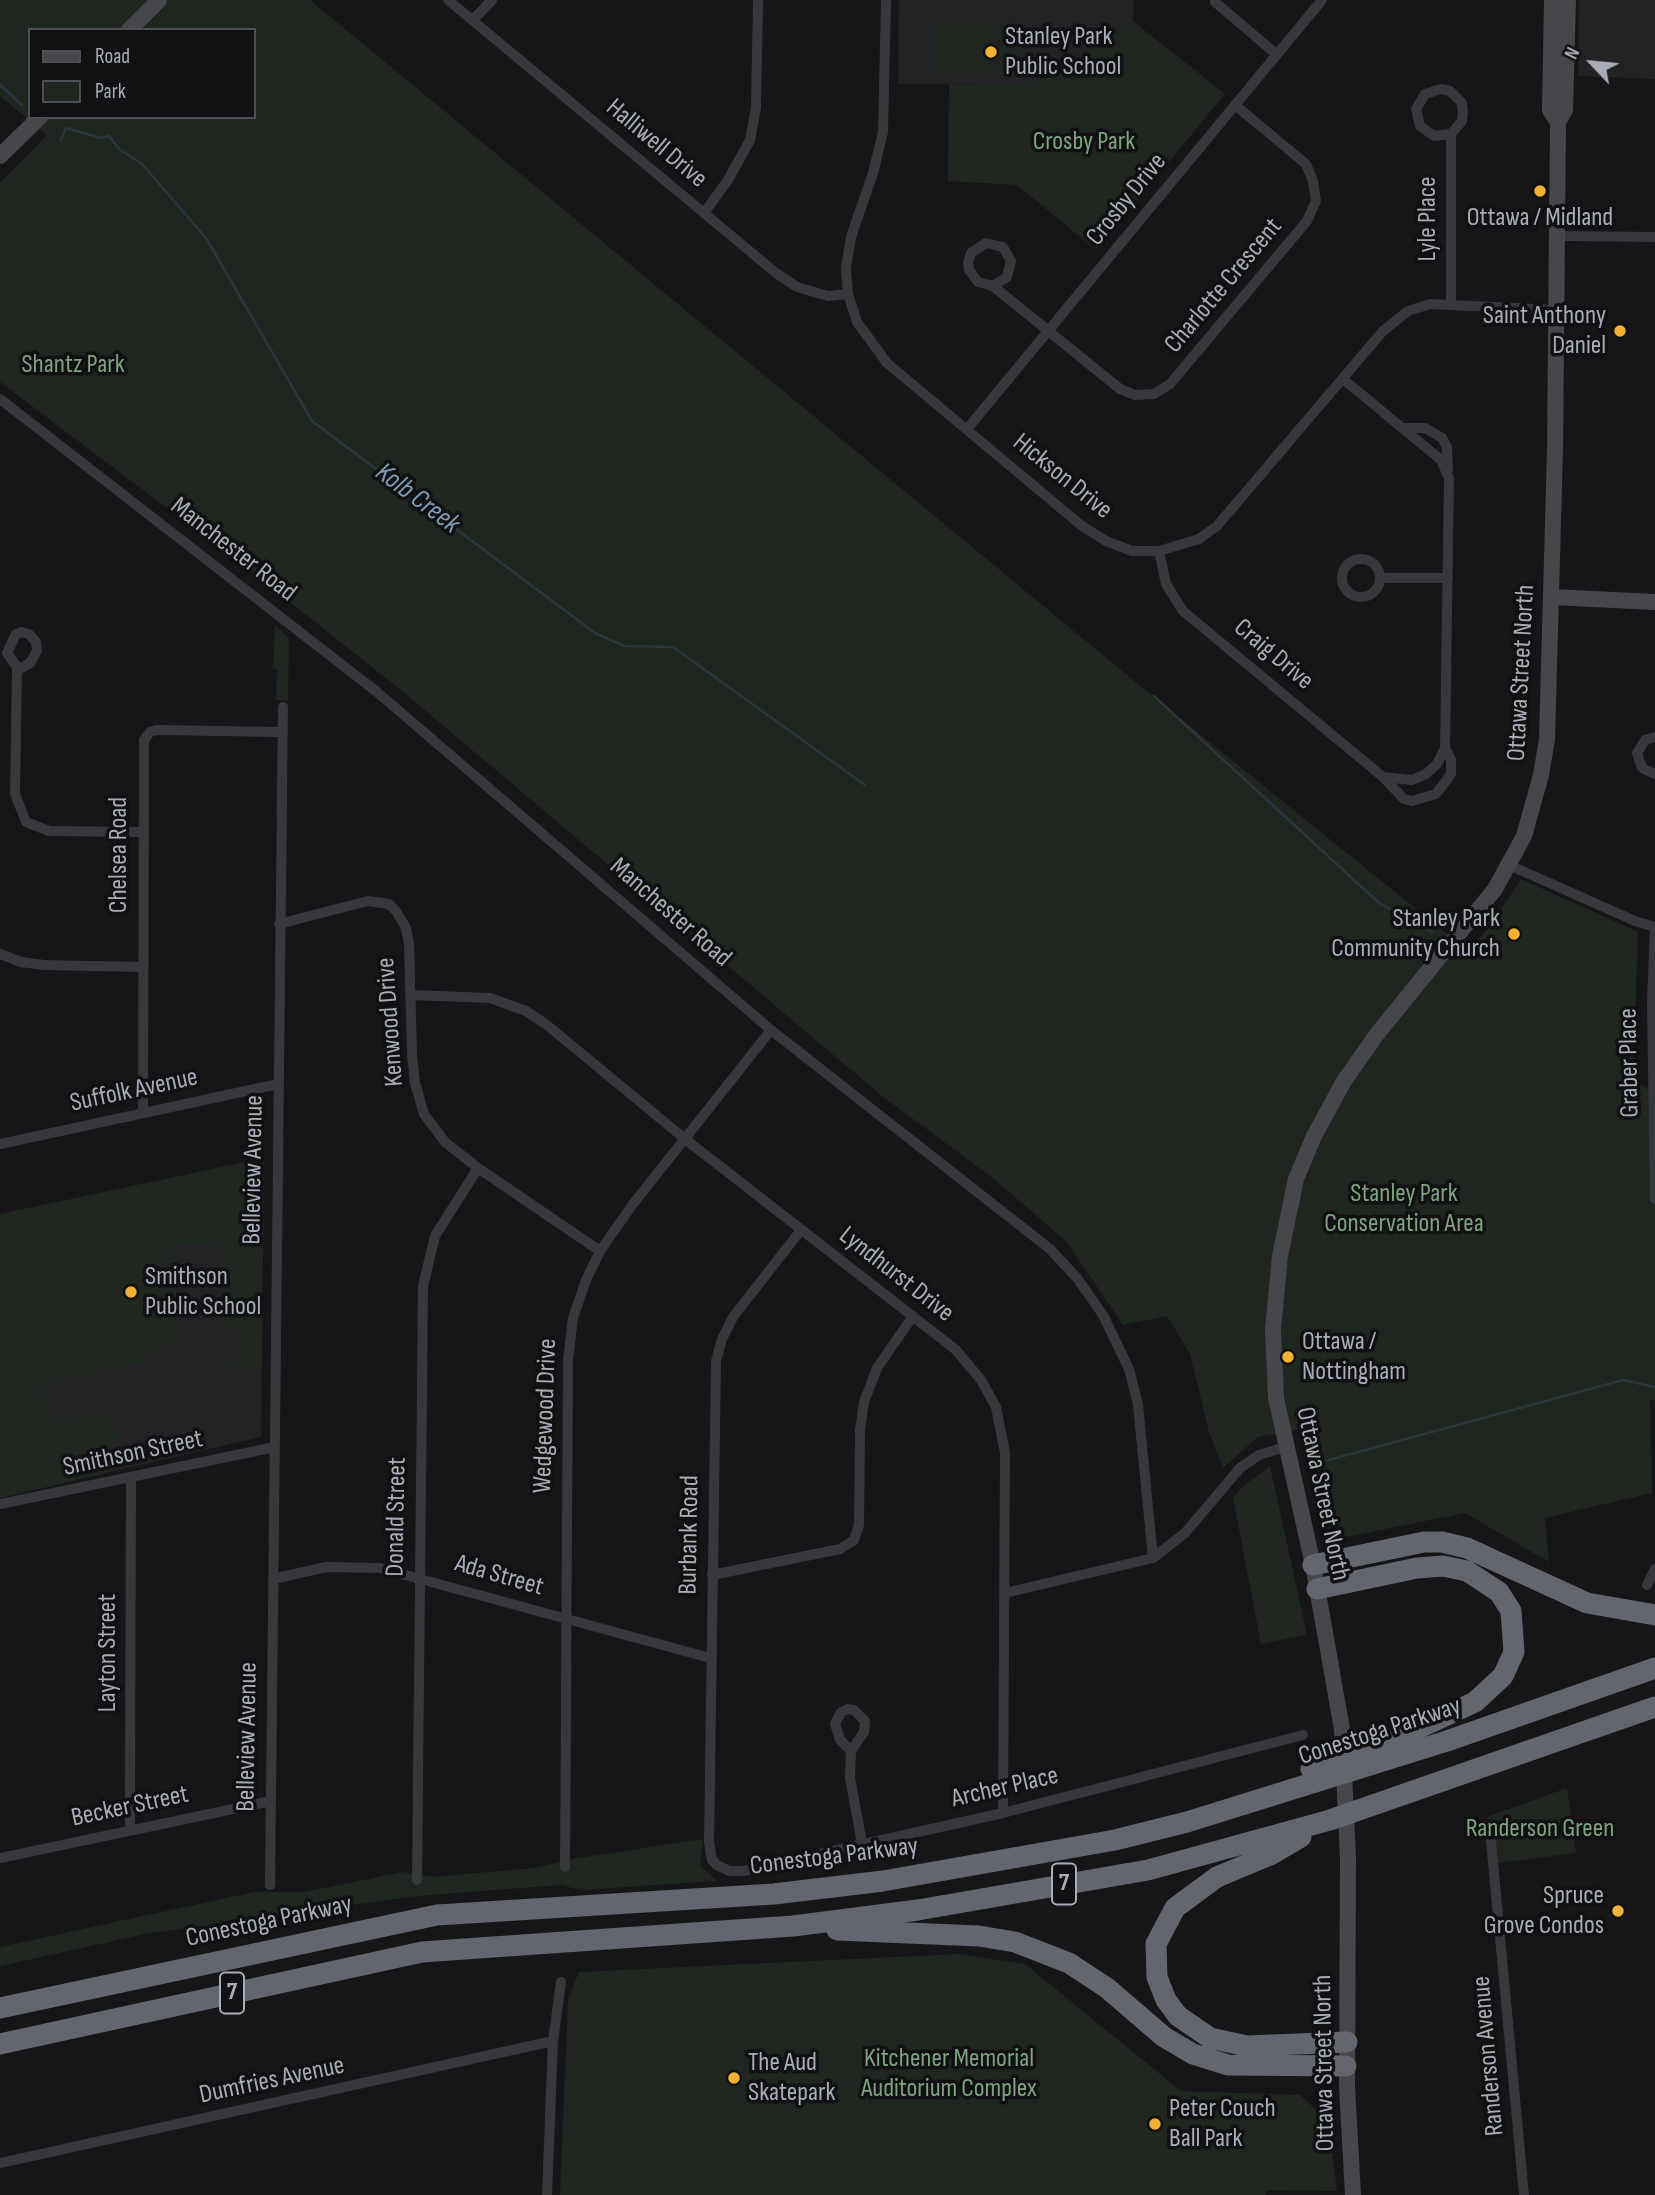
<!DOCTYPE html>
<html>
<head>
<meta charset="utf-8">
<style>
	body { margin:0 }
	#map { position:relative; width:1655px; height:2195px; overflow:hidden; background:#161618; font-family:"Sofia Sans Condensed",sans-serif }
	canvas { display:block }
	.legend { position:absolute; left:28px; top:28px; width:228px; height:91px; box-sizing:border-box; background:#111113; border:2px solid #4d4f55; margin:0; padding:9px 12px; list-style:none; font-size:21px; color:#a8adb8 }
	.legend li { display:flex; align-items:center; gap:14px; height:35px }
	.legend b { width:35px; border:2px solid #4d4f55 }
	.north { position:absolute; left:1557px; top:28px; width:70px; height:70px; -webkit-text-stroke:5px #111113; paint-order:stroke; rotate:296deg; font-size:19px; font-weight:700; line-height:28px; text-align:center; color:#a8adb8 }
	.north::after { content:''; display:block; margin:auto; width:24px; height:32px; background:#a8adb8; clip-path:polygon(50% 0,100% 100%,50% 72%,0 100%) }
</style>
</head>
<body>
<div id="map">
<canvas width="1655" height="2195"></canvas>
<ul class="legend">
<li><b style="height:9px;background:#45474d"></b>Road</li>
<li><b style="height:19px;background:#1e261f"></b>Park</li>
</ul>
<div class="north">N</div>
</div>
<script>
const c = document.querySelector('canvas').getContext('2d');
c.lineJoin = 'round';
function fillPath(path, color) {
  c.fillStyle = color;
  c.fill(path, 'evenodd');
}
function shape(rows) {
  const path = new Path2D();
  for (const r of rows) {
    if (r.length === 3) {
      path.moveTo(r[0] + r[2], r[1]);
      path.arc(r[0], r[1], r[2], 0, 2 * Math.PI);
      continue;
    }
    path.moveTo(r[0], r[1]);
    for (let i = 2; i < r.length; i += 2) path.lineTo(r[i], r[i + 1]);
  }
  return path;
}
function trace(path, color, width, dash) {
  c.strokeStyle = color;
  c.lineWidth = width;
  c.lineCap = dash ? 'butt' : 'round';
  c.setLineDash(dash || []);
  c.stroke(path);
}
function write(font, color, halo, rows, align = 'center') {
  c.font = font + ' "Sofia Sans Condensed",sans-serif';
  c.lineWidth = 7;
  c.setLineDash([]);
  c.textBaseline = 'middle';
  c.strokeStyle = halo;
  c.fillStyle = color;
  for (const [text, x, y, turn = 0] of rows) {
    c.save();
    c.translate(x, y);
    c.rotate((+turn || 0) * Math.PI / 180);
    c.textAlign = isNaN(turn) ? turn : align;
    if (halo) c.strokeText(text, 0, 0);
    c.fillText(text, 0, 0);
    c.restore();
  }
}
const built = shape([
	[899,0,1134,0,1133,21,1034,83,898,84],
	[1579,0,1655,0,1655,79,1578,76],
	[264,1158,261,1437,0,1498,0,1215]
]);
const green = shape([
	[0,0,310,0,1144,689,1468,951,1490,926,1521,879,1638,932,1633,1078,1647,1089,1655,1089,1655,1400,1650,1400,1652,1493,1545,1518,1549,1562,1465,1513,1341,1538,1325,1525,1302,1429,1258,1437,1223,1468,1209,1432,1190,1354,1167,1316,1123,1325,1066,1241,994,1179,882,1096,401,690,253,573,0,382,0,183,47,135,0,96],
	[30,30,254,30,254,117,30,117],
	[1133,21,1225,94,1096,250,1017,185,948,181,949,84,1034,83],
	[932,23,1022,24,1021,75,931,74],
	[275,625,289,638,288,701,276,700,277,669,273,669],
	[264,1158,262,1369,227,1369,226,1363,232,1361,232,1327,219,1326,218,1244,173,1244,174,1343,145,1362,42,1385,47,1408,55,1406,59,1422,110,1412,123,1469,0,1498,0,1214],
	[1270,1466,1307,1635,1261,1644,1233,1498,1242,1487],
	[1567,1788,1576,1853,1490,1864,1487,1817],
	[703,1839,700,1865,717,1881,581,1890,561,1885,417,1896,145,1934,0,1966,0,1947,254,1892,304,1892,403,1872,432,1877,534,1868,578,1858],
	[958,1954,1025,1964,1181,2091,1300,2095,1328,2121,1337,2191,1267,2190,1266,2195,560,2195,568,1999,579,1972]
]);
const stream = shape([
	[0,85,22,105],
	[61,140,66,128,101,138,109,136,119,149,142,164,206,238,312,421,595,633,624,646,673,647,865,785],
	[1154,696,1379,903,1432,932],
	[1325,1461,1623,1380,1655,1387]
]);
const street = shape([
	[448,0,776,273,797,287,828,296,848,294],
	[886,0,883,132,873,173,851,237,846,268,848,294,857,322,887,363,1082,526,1106,541,1132,551,1159,551,1199,539,1217,526,1383,331,1408,311,1430,304,1555,310],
	[1215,2,1276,54],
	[473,20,492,0],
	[1451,134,1434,136,1420,126,1416,109,1425,94,1441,89,1450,91,1462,103,1463,112,1462,121,1451,134,1451,305],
	[704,213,728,180,750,140,756,108,758,0],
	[1557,236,1655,237],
	[993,286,1007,277,1011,261,1003,247,986,243,971,253,968,262,969,270,978,282,993,286,1120,389,1135,395,1154,394,1170,384,1307,221,1316,201,1313,181,1306,164,1235,105],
	[0,399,377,692,771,1030,1050,1249,1077,1278,1103,1315,1129,1369,1138,1405,1153,1558],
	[1404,428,1425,428,1442,438,1447,447,1448,469],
	[967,429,1322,0],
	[1159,551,1166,584,1183,611,1383,777,1412,780,1426,774,1437,764,1445,748,1449,478,1441,460,1343,379],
	[1361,578,19],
	[1380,578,1448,578],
	[17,670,30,663,37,651,36,642,29,634,22,632,16,634,7,653,17,667,15,794,26,822,49,831,142,832],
	[1655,737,1645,740,1637,753,1642,768,1655,774],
	[1383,777,1404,799,1412,801,1436,794,1451,774,1451,760,1445,748],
	[1509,865,1635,921,1655,927],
	[279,924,368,901,389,904,396,911,406,928,409,943,412,1054,415,1083,424,1114,445,1142,478,1168,600,1251],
	[1655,927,1652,1003,1655,1199],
	[0,954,21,962,44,965,142,967],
	[412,995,490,998,526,1011,547,1025,685,1139,956,1350,981,1380,996,1407,1005,1453,1003,1813],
	[143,1112,144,740,150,732,156,730,282,732],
	[0,1144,278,1084],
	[801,1230,733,1317,722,1339,716,1361,709,1842,712,1860,717,1865,729,1871,743,1871,1003,1813,1303,1735],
	[0,1504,275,1447],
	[712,1575,840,1549,854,1540,859,1525,860,1430,864,1402,877,1368,913,1316],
	[273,1579,326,1567,380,1568,710,1658],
	[1647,1585,1655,1569],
	[1005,1593,1153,1558,1185,1533,1240,1468,1259,1455,1285,1447],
	[851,1751,840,1740,835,1724,841,1712,848,1709,854,1710,865,1721,864,1732,851,1751,850,1778,862,1843],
	[130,1829,131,1477],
	[1490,1830,1524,2195],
	[0,1858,271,1801],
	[565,1867,568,1360,573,1318,586,1280,600,1251,633,1204,771,1030],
	[417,1880,423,1286,435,1236,478,1168],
	[270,1885,283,707],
	[0,2163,553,2041],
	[547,2195,553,2041,561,1982]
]);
const secondary = shape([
	[129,30,159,0],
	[1558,122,1565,110,1568,0],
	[0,156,40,117],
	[1552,597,1655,602],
	[1353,2195,1347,2087,1348,1858,1342,1729,1313,1565,1276,1398,1273,1329,1280,1256,1296,1179,1314,1136,1344,1081,1377,1034,1495,889,1524,836,1541,775,1547,739,1555,450,1558,122,1550,110,1552,0]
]);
const highway = shape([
	[1313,1565,1424,1542,1442,1542,1467,1548,1587,1603,1655,1615],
	[1311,1769,1404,1735,1475,1702,1503,1676,1514,1652,1511,1611,1499,1592,1467,1571,1443,1566,1417,1568,1317,1589],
	[1301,1837,1272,1854,1217,1877,1175,1908,1156,1944,1157,1977,1166,2000,1178,2016,1210,2038,1247,2046,1347,2042],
	[837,1930,979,1936,1015,1942,1069,1963,1107,1988,1164,2037,1193,2054,1228,2065,1346,2066],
	[0,2008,437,1915,774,1894,883,1881,1115,1840,1187,1822,1447,1741,1655,1668],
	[0,2044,422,1952,793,1926,918,1910,1148,1870,1330,1820,1655,1707]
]);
const markers = [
	[991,52,7,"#f2b134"],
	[1540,191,7,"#f2b134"],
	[1620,331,7,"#f2b134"],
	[1514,934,7,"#f2b134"],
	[131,1292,7,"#f2b134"],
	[1288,1357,7,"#f2b134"],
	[1618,1911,7,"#f2b134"],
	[734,2078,7,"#f2b134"],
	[1155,2124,7,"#f2b134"]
];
const shields = [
	[1064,1884,24],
	[232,1993,24]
];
const shieldNames = [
	["7",1064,1884],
	["7",232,1993]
];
const poiNames = [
	["Stanley Park",1005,37],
	["Public School",1005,67],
	["Ottawa / Midland",1540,218,"center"],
	["Saint Anthony",1606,316,"right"],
	["Daniel",1606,346,"right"],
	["Stanley Park",1500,919,"right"],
	["Community Church",1500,949,"right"],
	["Smithson",145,1277],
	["Public School",145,1307],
	["Ottawa /",1302,1342],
	["Nottingham",1302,1372],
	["Spruce",1604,1896,"right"],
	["Grove Condos",1604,1926,"right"],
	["The Aud",748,2063],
	["Skatepark",748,2093],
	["Peter Couch",1169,2109],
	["Ball Park",1169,2139]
];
const parkNames = [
	["Crosby Park",1084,142],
	["Shantz Park",73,365],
	["Stanley Park",1404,1194],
	["Conservation Area",1404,1224],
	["Randerson Green",1540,1829],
	["Kitchener Memorial",949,2059],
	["Auditorium Complex",949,2089]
];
const streetNames = [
	["Halliwell Drive",656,144,40],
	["Crosby Drive",1127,200,-51],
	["Lyle Place",1428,219,-90],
	["Charlotte Crescent",1224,286,-50],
	["Hickson Drive",1062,477,39],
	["Manchester Road",233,550,38],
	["Craig Drive",1273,655,40],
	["Ottawa Street North",1522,673,-87],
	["Chelsea Road",119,855,-90],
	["Manchester Road",670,913,41],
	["Kenwood Drive",391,1022,-94],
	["Graber Place",1630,1063,-91],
	["Suffolk Avenue",134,1091,-12],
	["Belleview Avenue",254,1170,-89],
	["Lyndhurst Drive",896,1275,38],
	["Wedgewood Drive",546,1416,-88],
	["Smithson Street",133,1454,-12],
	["Ottawa Street North",1322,1494,78],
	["Donald Street",397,1517,-89],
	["Burbank Road",690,1535,-89],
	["Ada Street",499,1576,16],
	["Layton Street",108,1653,-90],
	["Conestoga Parkway",1380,1732,-18],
	["Belleview Avenue",248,1737,-89],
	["Archer Place",1005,1788,-13],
	["Becker Street",130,1807,-12],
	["Conestoga Parkway",834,1857,-7],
	["Conestoga Parkway",269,1922,-12],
	["Randerson Avenue",1489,2056,-95],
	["Ottawa Street North",1325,2063,-91],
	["Dumfries Avenue",272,2081,-12]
];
const waterNames = [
	["Kolb Creek",417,499,37]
];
fillPath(built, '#222225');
fillPath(green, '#1e261f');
trace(stream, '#2c353c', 2.5);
trace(street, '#37383d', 10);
trace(secondary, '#45474d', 16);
trace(highway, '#63666e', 21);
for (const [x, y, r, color] of markers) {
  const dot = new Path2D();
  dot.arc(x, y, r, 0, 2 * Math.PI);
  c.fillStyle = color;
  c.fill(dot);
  trace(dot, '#111113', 2.5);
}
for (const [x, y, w] of shields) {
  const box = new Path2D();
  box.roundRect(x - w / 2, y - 20.5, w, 41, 5);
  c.fillStyle = '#111113';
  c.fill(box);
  trace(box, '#a8adb8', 2);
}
write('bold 24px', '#a8adb8', null, shieldNames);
write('26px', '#a8adb8', '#111113', poiNames, 'left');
write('26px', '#7fa381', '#111113', parkNames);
write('26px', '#a8adb8', '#111113', streetNames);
write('italic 28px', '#7f9bb3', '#111113', waterNames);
</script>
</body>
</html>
